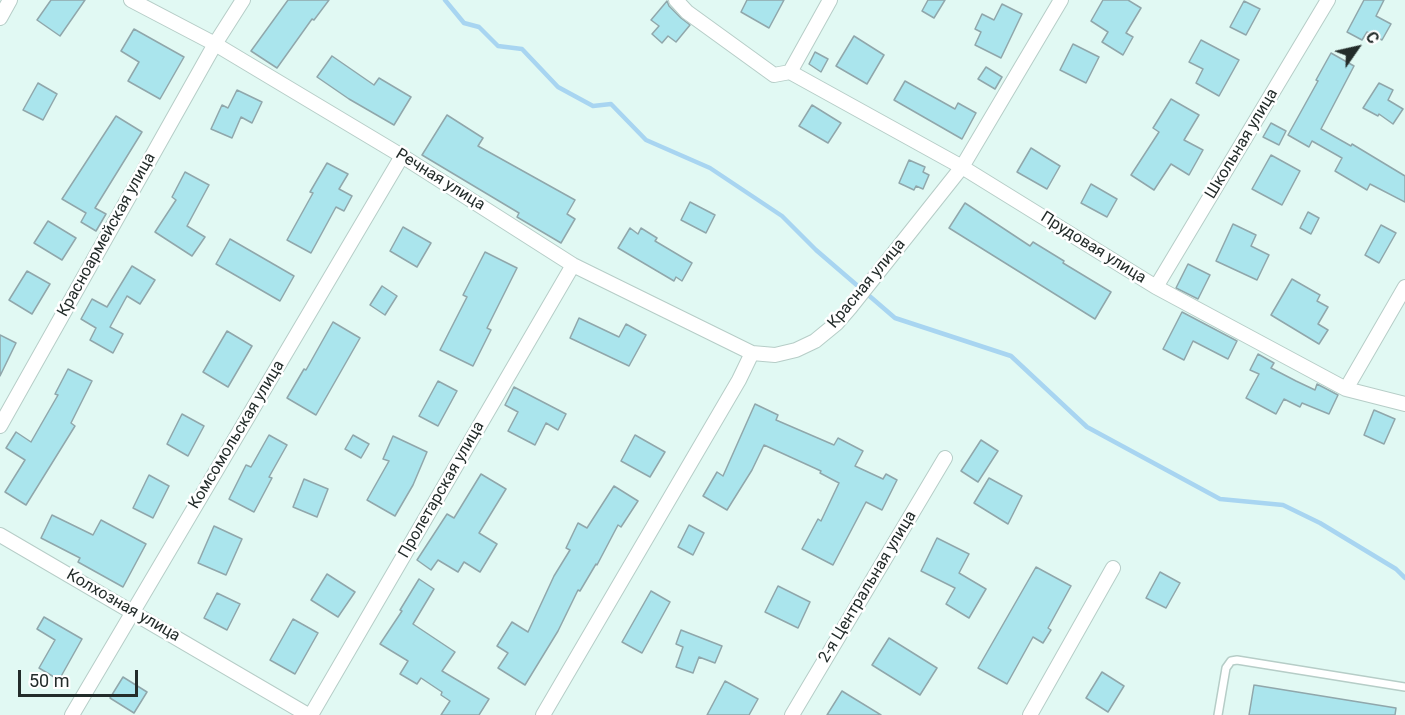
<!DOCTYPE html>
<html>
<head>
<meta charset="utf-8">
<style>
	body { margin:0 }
	#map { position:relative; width:1405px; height:715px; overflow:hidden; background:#e1f9f3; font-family:Roboto,sans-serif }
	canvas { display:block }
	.north { position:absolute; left:1327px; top:18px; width:60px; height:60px; -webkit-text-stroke:4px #fff; paint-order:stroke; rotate:56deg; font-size:16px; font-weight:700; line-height:24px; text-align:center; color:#232c2a }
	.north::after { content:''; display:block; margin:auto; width:21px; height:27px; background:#232c2a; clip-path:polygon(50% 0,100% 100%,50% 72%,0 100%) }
	.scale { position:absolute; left:18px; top:670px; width:120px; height:27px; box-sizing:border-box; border:3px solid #232c2a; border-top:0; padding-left:8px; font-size:18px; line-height:21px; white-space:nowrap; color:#232c2a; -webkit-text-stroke:4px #fff; paint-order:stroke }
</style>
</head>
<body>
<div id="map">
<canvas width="1405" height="715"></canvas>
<div class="north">С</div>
<div class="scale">50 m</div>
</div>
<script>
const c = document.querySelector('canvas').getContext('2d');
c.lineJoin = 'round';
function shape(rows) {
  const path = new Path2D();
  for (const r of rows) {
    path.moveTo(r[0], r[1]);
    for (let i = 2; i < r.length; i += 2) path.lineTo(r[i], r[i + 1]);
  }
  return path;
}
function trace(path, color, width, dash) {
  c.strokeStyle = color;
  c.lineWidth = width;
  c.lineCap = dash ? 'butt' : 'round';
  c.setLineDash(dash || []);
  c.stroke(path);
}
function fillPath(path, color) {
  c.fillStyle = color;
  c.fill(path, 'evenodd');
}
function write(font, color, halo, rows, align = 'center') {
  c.font = font + ' Roboto,sans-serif';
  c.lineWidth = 5;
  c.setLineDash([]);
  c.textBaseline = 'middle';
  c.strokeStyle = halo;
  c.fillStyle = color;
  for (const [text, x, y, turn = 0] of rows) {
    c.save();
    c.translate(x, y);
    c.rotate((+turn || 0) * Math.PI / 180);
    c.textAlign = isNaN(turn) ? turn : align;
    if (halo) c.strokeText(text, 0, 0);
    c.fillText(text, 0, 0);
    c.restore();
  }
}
const stream = shape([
	[445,0,464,23,479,27,498,46,522,49,558,87,593,106,611,104,646,140,710,168,782,216,816,250,895,318,1011,356,1087,427,1220,499,1283,505,1320,523,1396,569,1405,578]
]);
const building = shape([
	[51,0,85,0,60,36,37,20,51,0],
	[288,0,329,0,314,20,312,19,277,68,251,51,288,0],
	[747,0,784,0,769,28,741,12,747,0],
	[928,0,945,0,934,18,922,11,928,0],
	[1103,0,1128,0,1141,8,1126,33,1133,37,1123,55,1102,42,1108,32,1091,21,1103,0],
	[1364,0,1384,0,1376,16,1391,24,1382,40,1367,32,1362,40,1347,32,1364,0],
	[667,1,669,6,681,18,690,25,676,42,668,36,662,43,652,34,659,26,651,20,667,1],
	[1244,1,1260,9,1246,35,1230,27,1244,1],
	[1002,4,1022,14,1001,58,975,45,981,32,975,29,982,14,994,20,1002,4],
	[134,29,184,57,160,99,128,81,139,62,121,51,134,29],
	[854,36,884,55,867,84,836,66,854,36],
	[1201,40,1239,60,1219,96,1196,83,1203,69,1189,62,1201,40],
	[1073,44,1099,57,1086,83,1060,70,1073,44],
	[815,52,828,59,821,72,809,64,815,52],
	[1331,53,1354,66,1321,129,1351,146,1352,144,1405,176,1405,202,1370,184,1367,190,1335,171,1342,158,1312,141,1309,147,1288,135,1318,81,1316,80,1331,53],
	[332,56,374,85,379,78,411,97,394,125,349,99,317,77,332,56],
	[986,67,1002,77,995,89,978,79,986,67],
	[905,81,955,109,958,103,976,113,962,139,894,100,905,81],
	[38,83,57,94,43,120,23,110,38,83],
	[1379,83,1393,90,1388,100,1403,109,1393,124,1379,114,1378,116,1363,108,1379,83],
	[237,90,262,102,252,123,241,117,232,138,211,129,222,105,228,108,237,90],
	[1171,99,1199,115,1184,140,1203,150,1189,175,1171,164,1154,190,1131,175,1159,132,1153,128,1171,99],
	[812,105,841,123,828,143,799,126,812,105],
	[447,115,483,138,478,146,575,200,567,214,575,219,561,243,517,217,519,213,422,155,447,115],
	[116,116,142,132,95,208,106,214,96,231,81,222,86,213,62,199,116,116],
	[1271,123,1286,131,1279,145,1263,137,1271,123],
	[1031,148,1060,166,1047,189,1017,172,1031,148],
	[1271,155,1300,171,1282,205,1252,189,1271,155],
	[909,160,925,167,923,172,929,175,923,189,916,186,914,190,899,183,909,160],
	[327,163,348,174,339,189,352,196,344,211,336,207,311,253,287,240,313,193,310,192,327,163],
	[185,172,209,185,187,226,205,237,192,256,155,232,176,200,172,197,185,172],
	[1091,184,1117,199,1107,217,1081,203,1091,184],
	[690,202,715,215,706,233,681,220,690,202],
	[965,203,1030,246,1033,242,1064,261,1063,263,1111,292,1095,319,949,228,965,203],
	[1308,212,1319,218,1311,234,1300,228,1308,212],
	[48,221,76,238,62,260,34,243,48,221],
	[1233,224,1256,235,1251,246,1269,255,1257,280,1216,261,1233,224],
	[1381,225,1396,233,1379,263,1365,255,1381,225],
	[403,227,431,243,417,267,390,251,403,227],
	[630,228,638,234,641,228,657,238,655,241,692,263,682,281,676,277,674,281,618,248,630,228],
	[230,239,294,276,280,301,216,264,230,239],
	[485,252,517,268,487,328,491,330,473,366,440,350,467,297,463,295,485,252],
	[1188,264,1210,275,1198,299,1176,288,1188,264],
	[132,266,155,280,140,304,127,296,110,327,123,334,113,353,90,340,96,328,81,319,92,299,107,307,132,266],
	[27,271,50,284,32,314,9,300,27,271],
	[1292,279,1320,295,1317,301,1328,307,1318,324,1328,330,1319,344,1271,315,1292,279],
	[382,286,397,296,385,315,370,305,382,286],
	[1182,312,1237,341,1228,359,1193,341,1184,360,1163,349,1182,312],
	[579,318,619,337,626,324,646,335,629,366,570,338,579,318],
	[333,322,360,338,316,415,287,398,304,369,306,370,333,322],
	[227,331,252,346,228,387,203,372,227,331],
	[0,335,16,343,0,376,0,335],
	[1258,354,1274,363,1271,368,1296,381,1315,390,1317,384,1338,395,1329,414,1302,403,1300,407,1284,399,1276,414,1246,398,1259,374,1250,370,1258,354],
	[68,369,92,381,71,423,75,426,26,505,5,492,25,460,6,448,16,432,31,442,58,395,55,394,68,369],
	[438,381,457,391,438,426,419,416,438,381],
	[514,387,566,414,558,430,546,423,535,445,508,431,518,412,505,405,514,387],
	[755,404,778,415,776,420,834,445,838,438,863,451,855,466,883,479,886,474,897,480,882,510,866,502,833,565,802,549,818,519,821,521,839,483,820,473,821,471,764,445,752,470,727,510,703,496,717,472,723,476,755,404],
	[1374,410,1395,419,1384,444,1364,435,1374,410],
	[182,414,204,426,188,456,167,444,182,414],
	[269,435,287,445,269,477,272,478,254,512,229,499,246,465,251,467,269,435],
	[353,435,369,444,361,458,345,449,353,435],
	[635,435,665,452,650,477,621,461,635,435],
	[393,436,427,452,413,485,395,516,367,500,389,461,383,459,393,436],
	[981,440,998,451,978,482,961,471,981,440],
	[481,474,506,489,479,533,497,544,480,572,464,562,458,572,438,560,431,570,417,560,447,514,454,518,481,474],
	[149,475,169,486,153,518,133,508,149,475],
	[989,478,1022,496,1008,524,974,503,989,478],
	[304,479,328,489,317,517,293,507,304,479],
	[614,486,638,501,621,527,618,525,597,565,596,564,580,591,578,590,558,631,525,685,498,668,508,653,497,646,512,622,528,632,554,576,570,550,566,548,578,523,587,528,614,486],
	[52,515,93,535,101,520,146,544,123,587,78,562,80,558,41,538,52,515],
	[689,525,704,533,693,555,678,547,689,525],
	[214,526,242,539,226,575,198,563,214,526],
	[937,538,969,554,959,573,986,589,969,618,946,604,955,588,921,571,937,538],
	[1036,567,1071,586,1048,628,1051,630,1043,643,1033,637,1007,684,978,668,1036,567],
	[1160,572,1180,583,1166,608,1146,598,1160,572],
	[327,574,355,592,338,617,311,600,327,574],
	[419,579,434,589,413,624,455,652,442,671,489,699,479,715,441,715,450,701,441,695,442,692,421,678,417,684,400,674,408,661,380,644,402,611,400,610,419,579],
	[778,586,810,602,798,628,765,612,778,586],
	[651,591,670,602,642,653,622,642,651,591],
	[217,593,240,604,227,630,204,618,217,593],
	[44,617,82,639,59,680,39,668,55,640,37,629,44,617],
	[293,619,318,633,295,674,270,660,293,619],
	[681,630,722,646,715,663,699,657,693,673,676,667,683,647,676,644,681,630],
	[889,638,937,668,920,695,872,665,889,638],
	[1102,672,1124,686,1108,712,1086,698,1102,672],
	[123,677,147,692,134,713,110,698,123,677],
	[725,681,758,699,749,715,707,715,725,681],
	[1254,685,1396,708,1395,715,1249,715,1254,685],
	[842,691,850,696,881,715,827,715,842,691]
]);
const lane = shape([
	[1218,715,1226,668,1231,661,1237,660,1405,687]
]);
const street = shape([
	[131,0,215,44,402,156,573,265,752,353,775,355,796,350,815,341,837,323,850,308,962,167,1061,0],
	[676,0,687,12,774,75,790,72],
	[0,18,10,0],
	[790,72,962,167,1156,287,1346,389,1405,404],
	[790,72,830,0],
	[1156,287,1328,0],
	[1346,389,1405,287],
	[0,426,215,44,243,0],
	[0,535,308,715],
	[72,715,402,156],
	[311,715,573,265],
	[543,715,739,380,752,353],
	[792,715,945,458],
	[1030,715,1113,568]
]);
const streetNames = [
	["Школьная улица",1242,144,-59],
	["Речная улица",440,180,32],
	["Красноармейская улица",107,235,-61],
	["Прудовая улица",1093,248,32],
	["Красная улица",867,284,-50],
	["Комсомольская улица",237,435,-59],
	["Пролетарская улица",442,490,-60],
	["2-я Центральная улица",868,587,-59],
	["Колхозная улица",123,606,30]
];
trace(stream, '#a8d5f1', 4.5);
fillPath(building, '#aae5ed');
trace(building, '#90a7ab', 1.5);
trace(lane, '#b6cdc7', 10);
trace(street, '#b6cdc7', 16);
trace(lane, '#fff', 7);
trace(street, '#fff', 14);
write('16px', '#232c2a', '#fff', streetNames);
</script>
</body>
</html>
